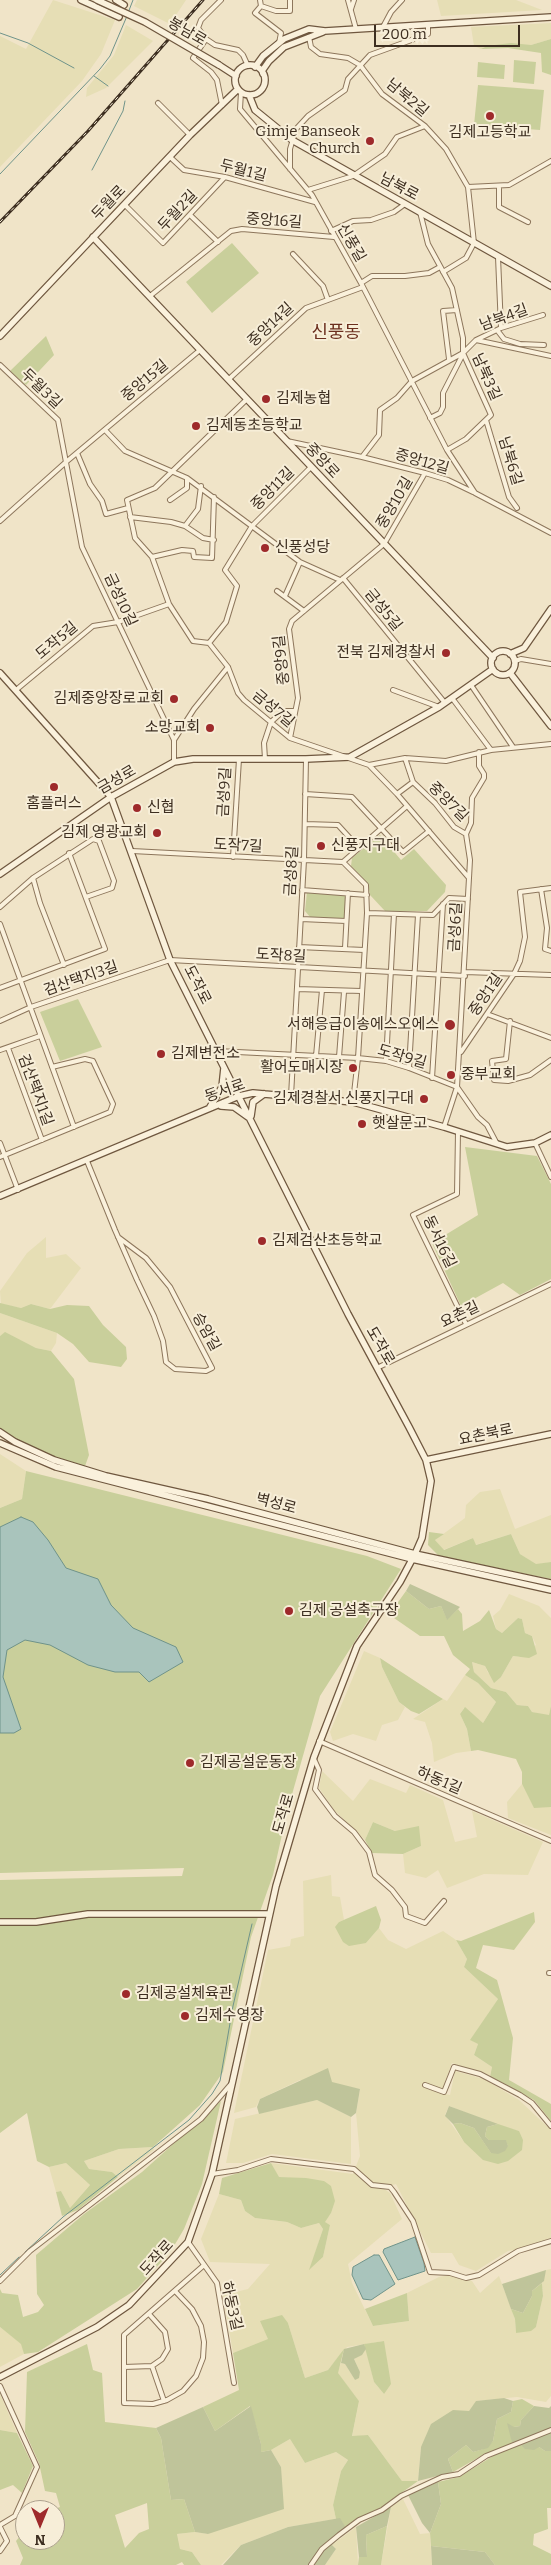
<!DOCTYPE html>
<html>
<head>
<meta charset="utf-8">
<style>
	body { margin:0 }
	#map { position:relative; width:551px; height:2565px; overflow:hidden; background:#f0e4c8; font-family:Bitter,serif }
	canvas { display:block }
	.north { position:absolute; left:15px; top:2500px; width:50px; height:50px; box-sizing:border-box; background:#f7eed8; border:1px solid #ada18e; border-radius:50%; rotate:180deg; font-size:14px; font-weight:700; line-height:20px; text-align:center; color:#3d2e20 }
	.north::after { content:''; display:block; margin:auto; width:18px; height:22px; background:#9e2a2b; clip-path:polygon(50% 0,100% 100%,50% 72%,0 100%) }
	.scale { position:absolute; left:374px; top:25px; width:146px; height:22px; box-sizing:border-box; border:2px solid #3d2e20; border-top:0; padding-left:6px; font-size:15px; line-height:18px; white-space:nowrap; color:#3d2e20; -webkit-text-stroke:4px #f7eed8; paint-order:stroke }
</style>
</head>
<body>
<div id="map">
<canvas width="551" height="2565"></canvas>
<div class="north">N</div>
<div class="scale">200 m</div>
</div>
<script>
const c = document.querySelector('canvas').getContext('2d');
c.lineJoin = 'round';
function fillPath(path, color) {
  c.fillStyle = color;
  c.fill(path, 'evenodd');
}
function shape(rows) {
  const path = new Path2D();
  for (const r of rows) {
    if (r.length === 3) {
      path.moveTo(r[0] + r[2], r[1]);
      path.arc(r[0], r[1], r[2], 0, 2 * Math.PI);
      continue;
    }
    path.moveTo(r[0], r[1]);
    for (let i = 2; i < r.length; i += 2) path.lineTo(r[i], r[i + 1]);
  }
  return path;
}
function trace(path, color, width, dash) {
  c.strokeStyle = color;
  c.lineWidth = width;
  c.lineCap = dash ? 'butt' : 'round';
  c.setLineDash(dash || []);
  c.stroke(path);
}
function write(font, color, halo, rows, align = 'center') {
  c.font = font + ' Bitter,"Noto Sans KR",serif';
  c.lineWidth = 4;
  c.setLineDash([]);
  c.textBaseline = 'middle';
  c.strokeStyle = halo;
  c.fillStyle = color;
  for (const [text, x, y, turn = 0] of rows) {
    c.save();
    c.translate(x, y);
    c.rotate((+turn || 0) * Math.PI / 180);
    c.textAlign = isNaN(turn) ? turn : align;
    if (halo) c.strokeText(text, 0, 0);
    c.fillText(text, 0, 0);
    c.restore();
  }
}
const farmland = shape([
	[53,0,115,20,101,54,82,81,0,167,0,36,26,49],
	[137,0,186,0,170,24,134,6],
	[437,0,516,0,542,10,441,16],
	[551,23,551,39,531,45,487,46,481,49,474,46,471,27],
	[126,25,153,41,106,88,86,97,87,88,114,55],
	[46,1237,46,1258,66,1254,81,1268,50,1309,31,1304,21,1308,1,1304,0,1291,27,1253],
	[0,1313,57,1333,56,1343,51,1351,36,1348,5,1333,0,1336],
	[0,1454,26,1471,22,1499,0,1508],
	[500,1489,515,1529,551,1515,551,1562,536,1565,520,1554,511,1534,475,1545,473,1538,443,1550,435,1540,465,1518,466,1505,480,1492],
	[509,1594,539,1606,551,1618,551,1706,549,1716,532,1712,528,1706,517,1705,506,1692,491,1688,474,1672,472,1662,485,1666,488,1673,501,1677,513,1656,519,1657,536,1645,532,1636,525,1633,522,1619,518,1618,502,1633,496,1629,493,1616,500,1610],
	[364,1651,380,1658,382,1667,399,1702,405,1707,398,1720,382,1725,376,1741,353,1734,333,1741,330,1732],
	[465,1675,478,1683,496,1702,483,1723,464,1708,460,1714,467,1729,471,1751,456,1753,434,1762,432,1743,425,1722,413,1719,443,1699,447,1701],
	[322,1771,353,1801,370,1779,406,1793,410,1785,443,1800,455,1842,477,1837,472,1811,543,1842,528,1875,484,1874,447,1888,438,1870,426,1878,405,1873,403,1854,421,1846,395,1831,373,1822,365,1840,334,1810,319,1788],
	[522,1784,534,1807,551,1807,551,1835,508,1818,507,1802],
	[331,1875,332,1896,340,1897,344,1920,339,1922,366,1943,379,1928,388,1940,406,1949,443,1931,456,1940,467,1959,464,1967,498,1999,471,2040,478,2044,474,2055,492,2067,490,2077,452,2063,441,2093,450,2095,455,2071,484,2079,519,2100,551,2130,551,2238,526,2248,508,2251,476,2271,459,2265,452,2253,431,2253,396,2184,383,2188,390,2193,402,2219,348,2264,352,2283,373,2326,409,2321,407,2293,439,2277,450,2275,472,2281,480,2293,499,2276,515,2319,516,2333,536,2327,543,2296,542,2283,546,2270,551,2269,551,2396,546,2402,517,2397,477,2401,469,2411,421,2447,418,2481,402,2481,368,2435,352,2437,359,2401,337,2373,341,2363,345,2364,355,2380,360,2372,354,2359,361,2355,366,2349,374,2382,384,2394,384,2341,347,2347,328,2370,305,2378,288,2323,269,2339,233,2353,223,2295,248,2289,270,2264,210,2262,201,2239,219,2194,241,2200,245,2211,255,2218,287,2222,301,2228,319,2223,323,2229,310,2269,323,2257,330,2225,324,2222,331,2213,324,2181,278,2177,271,2163,353,2174,360,2156,356,2113,360,2089,300,2080,260,2099,256,2107,234,2113,268,1950,290,1946,291,1939,304,1936,303,1881],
	[449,2106,503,2127,519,2131,464,2142,445,2115],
	[317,2100,351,2117,351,2164,272,2154,243,2163,226,2163,235,2119],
	[153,2147,154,2150,118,2177,112,2172,89,2169,84,2161,119,2149],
	[66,2163,90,2185,70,2208,61,2191,56,2192,49,2167],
	[0,2327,22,2344,24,2354,0,2367],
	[0,2394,17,2433,0,2430],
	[290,2439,305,2463,336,2452,348,2460,341,2471,333,2505,336,2519,288,2527,241,2545,221,2565,201,2565,192,2552,180,2549,177,2534,195,2532,208,2534,281,2467,271,2450],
	[403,2499,420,2534,430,2533,432,2565,381,2565,391,2507],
	[356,2527,358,2565,325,2565,336,2549,332,2545]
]);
const green = shape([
	[551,39,551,75,542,72,541,53,508,48,481,49,487,46,511,43,531,45],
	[514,60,536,62,534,84,513,82],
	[478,62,505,65,504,79,477,77],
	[478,85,544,90,540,130,474,125],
	[232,243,259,273,212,313,186,282],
	[46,336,54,355,26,385,10,371],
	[380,835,401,860,414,849,446,885,445,892,427,911,385,911,370,895,368,884,351,866,352,858],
	[307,892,346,895,344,919,310,917,305,911],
	[78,999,102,1047,60,1061,40,1012],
	[465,1147,537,1156,551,1184,551,1279,520,1295,503,1283,461,1306,432,1243,478,1215],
	[0,1303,21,1308,31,1304,50,1309,67,1305,89,1306,103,1325,126,1347,127,1359,121,1367,89,1362,73,1344,57,1333,0,1313],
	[5,1332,36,1348,51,1351,74,1379,89,1455,85,1466,56,1458,14,1438,0,1428,0,1336],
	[26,1471,367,1556,401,1569,320,1696,287,1812,273,1875,251,1937,223,2072,200,2105,153,2147,119,2149,84,2161,89,2169,112,2172,118,2177,78,2210,62,2216,56,2192,61,2191,70,2208,90,2185,66,2163,49,2167,37,2161,27,2113,0,2133,0,1880,182,1876,184,1868,0,1873,0,1508,22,1499],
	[429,1532,444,1534,435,1540,444,1550,473,1538,476,1545,511,1534,520,1554,536,1564,551,1562,551,1579,439,1556,428,1545],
	[406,1591,429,1609,441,1606,447,1619,458,1609,462,1614,463,1631,480,1621,489,1610,496,1629,502,1633,518,1618,522,1619,525,1633,532,1636,537,1654,529,1658,513,1656,501,1677,494,1683,485,1666,472,1662,474,1672,491,1688,506,1692,517,1705,528,1706,532,1712,549,1715,551,1706,551,1807,534,1808,522,1784,522,1772,516,1759,478,1750,471,1751,467,1729,460,1714,465,1707,483,1723,496,1702,478,1683,465,1675,470,1669,453,1655,444,1636,420,1636,394,1618,396,1605],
	[380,1658,438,1696,443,1699,419,1714,411,1711,399,1702,382,1667],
	[373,1822,395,1831,419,1826,421,1846,403,1854,372,1853,365,1840],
	[376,1906,381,1920,379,1928,366,1943,349,1946,343,1942,335,1927,339,1922],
	[534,1912,535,1922,514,1950,483,1945,476,1968,497,1980,513,2038,509,2080,551,2104,551,2121,534,2100,490,2077,492,2067,474,2055,478,2044,470,2040,498,1999,464,1967,467,1959,456,1940,461,1941],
	[221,2101,202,2184,184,2229,171,2251,137,2289,38,2352,24,2354,21,2344,0,2327,0,2289,2,2293,18,2295,23,2317,38,2312,44,2305,37,2294,36,2255,84,2214,142,2172],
	[460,2123,474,2128,491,2153,508,2146,506,2141,489,2140,485,2136,487,2127,498,2124,519,2131,523,2140,522,2150,508,2161,498,2164,483,2160,464,2142,453,2124],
	[271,2163,279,2177,306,2178,324,2181,331,2186,335,2201,331,2213,325,2222,330,2225,323,2257,309,2270,323,2229,319,2223,301,2228,287,2222,255,2218,245,2211,241,2200,219,2194,222,2178],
	[542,2283,543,2296,536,2327,531,2331,516,2333,515,2319,511,2309,523,2313,532,2296,532,2291],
	[407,2293,409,2321,373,2326,365,2309],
	[282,2315,288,2323,305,2378,328,2370,344,2349,338,2373,359,2401,352,2436,368,2435,402,2481,418,2481,379,2509,345,2527,340,2519,336,2519,333,2505,341,2471,348,2460,336,2452,305,2463,290,2439,271,2450,261,2452,261,2444,250,2406,215,2431,203,2407,239,2390,233,2353,268,2339,260,2321],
	[384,2341,391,2384,384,2394,374,2382,364,2344],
	[87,2344,93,2370,102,2373,105,2422,156,2428,161,2438,171,2500,184,2499,195,2532,177,2534,180,2549,192,2552,201,2565,184,2565,182,2562,176,2565,20,2565,23,2558,16,2541,25,2530,25,2540,55,2540,55,2510,51,2510,60,2507,56,2493,45,2491,39,2463,25,2432,27,2372],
	[147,2503,149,2529,139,2533,125,2548,115,2515],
	[522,2399,534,2406,521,2420,520,2426,514,2427,521,2445,539,2447,545,2451,551,2451,551,2508,547,2508,548,2529,534,2534,533,2545,551,2554,551,2565,495,2565,485,2552,431,2546,430,2533,441,2504,438,2482,459,2477,493,2456,490,2452,483,2455,453,2472,448,2459,466,2445,473,2452,483,2449,493,2441,497,2419,511,2412,513,2401],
	[0,2430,17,2433,33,2466,22,2493,13,2485,0,2490],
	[387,2526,381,2565,358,2565,359,2557,367,2557,366,2535]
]);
const cemetery = shape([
	[410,1584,443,1599,460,1607,447,1620,441,1606,429,1609,406,1591],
	[328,2068,332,2082,360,2089,356,2113,351,2117,317,2100,259,2114,257,2107,260,2099],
	[449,2106,498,2124,487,2127,485,2136,489,2140,506,2140,508,2146,505,2151,498,2154,491,2153,474,2128,460,2123,453,2124,445,2116],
	[546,2270,544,2281,532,2291,532,2296,523,2313,511,2309,502,2284],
	[364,2344,366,2349,362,2355,354,2359,360,2372,359,2378,355,2380,345,2364,341,2363,344,2349],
	[504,2398,513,2401,511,2412,497,2419,493,2441,488,2448,473,2452,466,2445,448,2459,453,2472,418,2481,421,2447,431,2424,453,2410,469,2411,476,2401],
	[251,2406,261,2444,261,2452,271,2450,281,2467,284,2509,208,2534,195,2532,184,2499,171,2500,161,2438,156,2428,203,2407,215,2431],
	[534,2406,549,2408,551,2406,551,2451,545,2451,539,2447,534,2450,525,2449,521,2445,515,2448,511,2439,507,2423,514,2427,520,2426,521,2420],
	[438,2482,441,2504,430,2533,422,2523,408,2495],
	[391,2507,387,2526,366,2535,367,2557,359,2557,356,2527],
	[340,2518,348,2531,332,2545,336,2549,325,2565,223,2565,241,2545,288,2527],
	[431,2546,485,2552,495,2565,432,2565]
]);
const water = shape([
	[21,1517,33,1522,48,1540,66,1568,98,1579,111,1605,133,1628,176,1647,183,1662,149,1682,139,1672,115,1672,88,1665,50,1645,25,1640,7,1650,3,1677,21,1729,14,1733,0,1733,0,1527,21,1517],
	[415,2237,424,2263,425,2271,398,2280,383,2252,384,2249,415,2237],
	[374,2255,379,2255,395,2284,371,2300,363,2299,352,2275,353,2267,374,2255]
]);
const stream = shape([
	[128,13,133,0],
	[0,33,28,43,74,68],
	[94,76,108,86],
	[92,170,123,111,125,101],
	[0,174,100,69,110,56,127,16],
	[25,2252,63,2217,189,2120,212,2094,220,2081,233,2006,252,1924],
	[0,2275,19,2257]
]);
const street = shape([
	[221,0,201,20,198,28,206,39,215,45,238,50,243,55,248,66],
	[260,0,261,6,255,13,281,33,279,43],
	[348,0,356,29],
	[261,6,276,11,290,11,290,0],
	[351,9,354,0],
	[383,27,391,12,402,0],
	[206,39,193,58,211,72,217,80,222,105],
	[241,92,240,109,312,195,361,283,447,450,475,493,551,533],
	[158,103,190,135],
	[425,126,446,149,468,187,474,243,466,258,443,272],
	[170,157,184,170,225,177,315,202],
	[290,169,290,149,296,129,308,116,345,90,348,79,370,55,428,34,428,25],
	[468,187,509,185,551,161],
	[499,187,499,207,528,222],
	[308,190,353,176,385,154,397,137,425,126,382,94,360,65,348,58,320,54,311,47,309,37],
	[125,205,163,243,225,177],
	[420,212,428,244,452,288,463,338,463,353,491,415,466,439,447,450],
	[190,215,218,242],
	[331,231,353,221,371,220,394,212,405,204],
	[293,254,323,286,328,300],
	[498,257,501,328],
	[361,283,372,276,405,276,429,273,440,267],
	[150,296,231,231,242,229,334,237],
	[497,330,504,339,520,344,544,345],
	[476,340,551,356],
	[449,359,443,311,457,310],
	[0,365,58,420,82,547,174,740,174,762],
	[229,379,306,308,363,287],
	[430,418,440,413,443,407,443,393,463,354],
	[486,420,509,497,517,508],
	[105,430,125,451,187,478,300,562,340,580],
	[287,441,362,457,425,473,448,480,473,492],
	[77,453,90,484,102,501,106,514,128,508],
	[362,457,379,435,380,410,397,398,412,381,463,353,476,340,501,328,543,315],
	[170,500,187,488,187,478],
	[130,517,171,522,185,526,203,538,214,540],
	[0,521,66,462,200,350],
	[185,526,198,509,201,486],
	[152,557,182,550,193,551,194,557,212,558,214,497],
	[343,578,445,703],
	[277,591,304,611],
	[285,596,300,562],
	[209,643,228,667,238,693,244,700,290,738,369,765,397,794,469,878,457,1087,444,1127],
	[209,643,193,641,169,604,152,557,135,538,127,500,155,488,247,399],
	[209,643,226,622,237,586,225,570,252,526,310,468],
	[515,661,521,659,551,664],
	[471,685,513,747],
	[16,690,93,626,118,622,169,604],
	[393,690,439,707],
	[452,698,491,750],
	[290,738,298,698,289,629,292,621,384,544,425,473],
	[174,740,194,709,228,667],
	[405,758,413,782,435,803,454,827,466,834],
	[265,759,264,743,271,722,283,711,295,711],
	[369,765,405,758,446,761,491,750,551,744],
	[305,794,352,797,403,852,429,831],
	[397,794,413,782],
	[305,824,338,825,359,848],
	[466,834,471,823,472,798,484,778,484,774,479,766,479,752],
	[466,834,470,860,469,878],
	[132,851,343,862,366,885,367,913,358,1058,353,1102],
	[233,857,239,759],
	[343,862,407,806],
	[33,878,40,903,64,965],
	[541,889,547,928,545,949,551,951],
	[302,890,367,895],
	[0,907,33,878,93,839,99,841,114,881,112,888,86,897],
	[367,913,433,915,449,898,468,899],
	[301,919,346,921],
	[0,924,74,1127],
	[299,947,364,950],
	[345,948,348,893],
	[465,972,551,975],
	[0,988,105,949,69,853],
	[297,989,361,991],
	[487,1014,551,1038],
	[0,1021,31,1007,170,960,465,976],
	[510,1021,506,1059,492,1061,494,1080,508,1081,530,1075,551,1060],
	[8,1048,42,1140],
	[0,1050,40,1036],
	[217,1051,358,1058,386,1061,409,1068,457,1087,478,1117,487,1125,497,1144],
	[461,1052,514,974,520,961,525,937,520,892,551,888],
	[316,1056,322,990],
	[339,1057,344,992],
	[386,1061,394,914],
	[409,1068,418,915],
	[432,1078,443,904],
	[291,1096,304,860,306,759],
	[458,1132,457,1194,413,1215,466,1324],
	[0,1143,18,1190],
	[535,1143,551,1177],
	[0,1157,110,1112,113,1104,93,1061,85,1059,52,1067],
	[87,1161,115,1230,137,1280,154,1316,163,1341,166,1362,175,1369,206,1371,212,1368,170,1287,146,1258,118,1237],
	[379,1367,551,1284],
	[319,1741,551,1841],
	[314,1759,319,1770,315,1789,335,1816,354,1832,369,1852,375,1875,392,1890,405,1907,406,1916,425,1923,444,1901],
	[549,1973,551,1973],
	[425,2085,444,2092,454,2067,480,2074,520,2095,532,2103,551,2126],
	[212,2174,238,2170,271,2159,354,2169,372,2185,390,2187,394,2192,413,2221,430,2272,450,2273,466,2278,479,2275,518,2251,551,2241],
	[188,2242,217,2283,234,2383],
	[0,2281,30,2251,201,2119,231,2084],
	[175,2291,192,2309,201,2326,204,2342,203,2358,196,2376,183,2391,167,2400,153,2404,124,2403,124,2335,203,2266],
	[152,2366,164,2401],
	[124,2367,152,2366,162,2359,168,2349,165,2332,149,2314],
	[0,2386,37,2467,15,2516,0,2525],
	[0,2527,7,2541,0,2551],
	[311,2565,322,2549,339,2535,359,2520,382,2510,401,2496,442,2477,459,2474,486,2456,551,2430]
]);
const secondary = shape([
	[81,0,119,17],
	[116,0,124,5],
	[219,65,236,76],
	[250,80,15],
	[255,67,263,56,284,39,309,29,325,31,551,17],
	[263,74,262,71,269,61,284,47,323,32],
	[249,95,255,110,292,140,551,286],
	[93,237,493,658],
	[0,336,190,135,238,89],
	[503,663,12],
	[510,654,524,648,551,609],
	[0,673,111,797,170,960,348,1314,409,1427,426,1460,431,1481,422,1538,415,1554,400,1582,357,1646,314,1757,276,1886,212,2174,188,2242,129,2305,97,2327,0,2377],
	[510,673,551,726],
	[0,874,111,797,174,762,193,759,306,759,350,757,439,707,493,669],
	[221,1106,234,1107,248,1117],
	[210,1107,222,1087,224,1068],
	[251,1116,253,1102,264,1094],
	[0,1196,239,1096,253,1093,353,1102,444,1127,507,1147,535,1143,551,1135],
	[0,1432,15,1442,54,1460,106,1476,208,1499,415,1554,551,1583],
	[0,1443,56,1467,412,1559,551,1590],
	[426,1460,551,1434],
	[0,1922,36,1922,88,1914,269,1914]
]);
const rail = shape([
	[0,222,88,131,203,0]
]);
const secondaryBridge = shape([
	[97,0,145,22,219,65]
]);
const markers = [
	[490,116,5,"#9e2a2b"],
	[370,141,5,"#9e2a2b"],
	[266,399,5,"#9e2a2b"],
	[196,426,5,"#9e2a2b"],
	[265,548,5,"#9e2a2b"],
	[446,653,5,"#9e2a2b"],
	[174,699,5,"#9e2a2b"],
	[210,728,5,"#9e2a2b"],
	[54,787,5,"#9e2a2b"],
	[137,808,5,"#9e2a2b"],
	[157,833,5,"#9e2a2b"],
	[321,846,5,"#9e2a2b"],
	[450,1025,6,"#9e2a2b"],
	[161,1054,5,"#9e2a2b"],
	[353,1068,5,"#9e2a2b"],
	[451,1075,5,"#9e2a2b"],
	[424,1099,5,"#9e2a2b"],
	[362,1124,5,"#9e2a2b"],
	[262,1241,5,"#9e2a2b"],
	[289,1611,5,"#9e2a2b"],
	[190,1763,5,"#9e2a2b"],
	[126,1994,5,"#9e2a2b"],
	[185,2016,5,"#9e2a2b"]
];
const streetNames = [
	["봉남로",187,32,30],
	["남북2길",407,98,40],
	["두월1길",243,171,14],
	["남북로",399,187,28],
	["두월로",109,203,-46],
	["두월2길",178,211,-47],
	["중앙16길",274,221,4],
	["신풍길",351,243,60],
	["남북4길",504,318,-20],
	["중앙14길",271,325,-43],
	["남북3길",486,377,66],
	["중앙15길",145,381,-40],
	["두월3길",41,389,44],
	["중앙로",322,461,47],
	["남북6길",510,461,73],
	["중앙12길",422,462,16],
	["중앙11길",273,489,-45],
	["중앙10길",395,503,-60],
	["금성10길",120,600,65],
	["금성5길",383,610,51],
	["도작5길",57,641,-40],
	["중앙9길",282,660,-96],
	["금성7길",273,709,40],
	["금성로",117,780,-30],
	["금성9길",225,792,-87],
	["중앙7길",448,802,45],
	["도작7길",238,846,3],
	["금성8길",292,871,-87],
	["금성6길",456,927,-87],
	["도작8길",281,956,3],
	["검산택지3길",81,979,-19],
	["도작로",197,985,63],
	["중앙1길",486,995,-56],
	["도작9길",402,1057,16],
	["검산택지1길",35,1090,70],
	["동서로",225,1091,-19],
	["동서16길",439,1242,64],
	["요촌길",460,1315,-26],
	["승암길",206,1332,61],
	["도작로",380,1346,60],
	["요촌북로",486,1435,-12],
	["벽성로",276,1504,15],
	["하동1길",439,1781,23],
	["도작로",284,1814,-74],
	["도작로",157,2258,-48],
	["하동3길",231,2306,77]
];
const poiNames = [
	["Gimje Banseok",360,132,"right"],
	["Church",360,149,"right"],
	["김제고등학교",490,133,"center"],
	["김제농협",276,399],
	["김제동초등학교",206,426],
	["신풍성당",275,548],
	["전북 김제경찰서",436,653,"right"],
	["김제중앙장로교회",164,699,"right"],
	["소망교회",200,728,"right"],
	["홈플러스",54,804,"center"],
	["신협",147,808],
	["김제 영광교회",147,833,"right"],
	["신풍지구대",331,846],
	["서해응급이송에스오에스",439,1025,"right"],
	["김제변전소",171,1054],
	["활어도매시장",343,1068,"right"],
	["중부교회",461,1075],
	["김제경찰서 신풍지구대",414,1099,"right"],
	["햇살문고",372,1124],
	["김제검산초등학교",272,1241],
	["김제 공설축구장",299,1611],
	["김제공설운동장",200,1763],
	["김제공설체육관",136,1994],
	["김제수영장",195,2016]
];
const quarterNames = [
	["신풍동",336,333]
];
fillPath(farmland, '#e6deb5');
fillPath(green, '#c9cf9b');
fillPath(cemetery, '#bfc49a');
fillPath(water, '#a9c4bc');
trace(water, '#6f938a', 1);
trace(stream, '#6f938a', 1);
trace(street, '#8d765c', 6);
trace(secondary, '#6f573f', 8);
trace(street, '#faf1dc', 4);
trace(secondary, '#faf1dc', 5.5);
trace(rail, '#3d2e20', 3);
trace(rail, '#f7eed8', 1, [4]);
trace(secondaryBridge, '#6f573f', 8, []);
trace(secondaryBridge, '#faf1dc', 5.5);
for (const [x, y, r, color] of markers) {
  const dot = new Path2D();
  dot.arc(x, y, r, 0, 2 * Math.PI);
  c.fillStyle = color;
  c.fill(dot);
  trace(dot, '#f7eed8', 2);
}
write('15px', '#3d2e20', '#f7eed8', streetNames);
write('15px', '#3d2e20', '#f7eed8', poiNames, 'left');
write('18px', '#6b2e1e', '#f7eed8', quarterNames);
</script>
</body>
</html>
